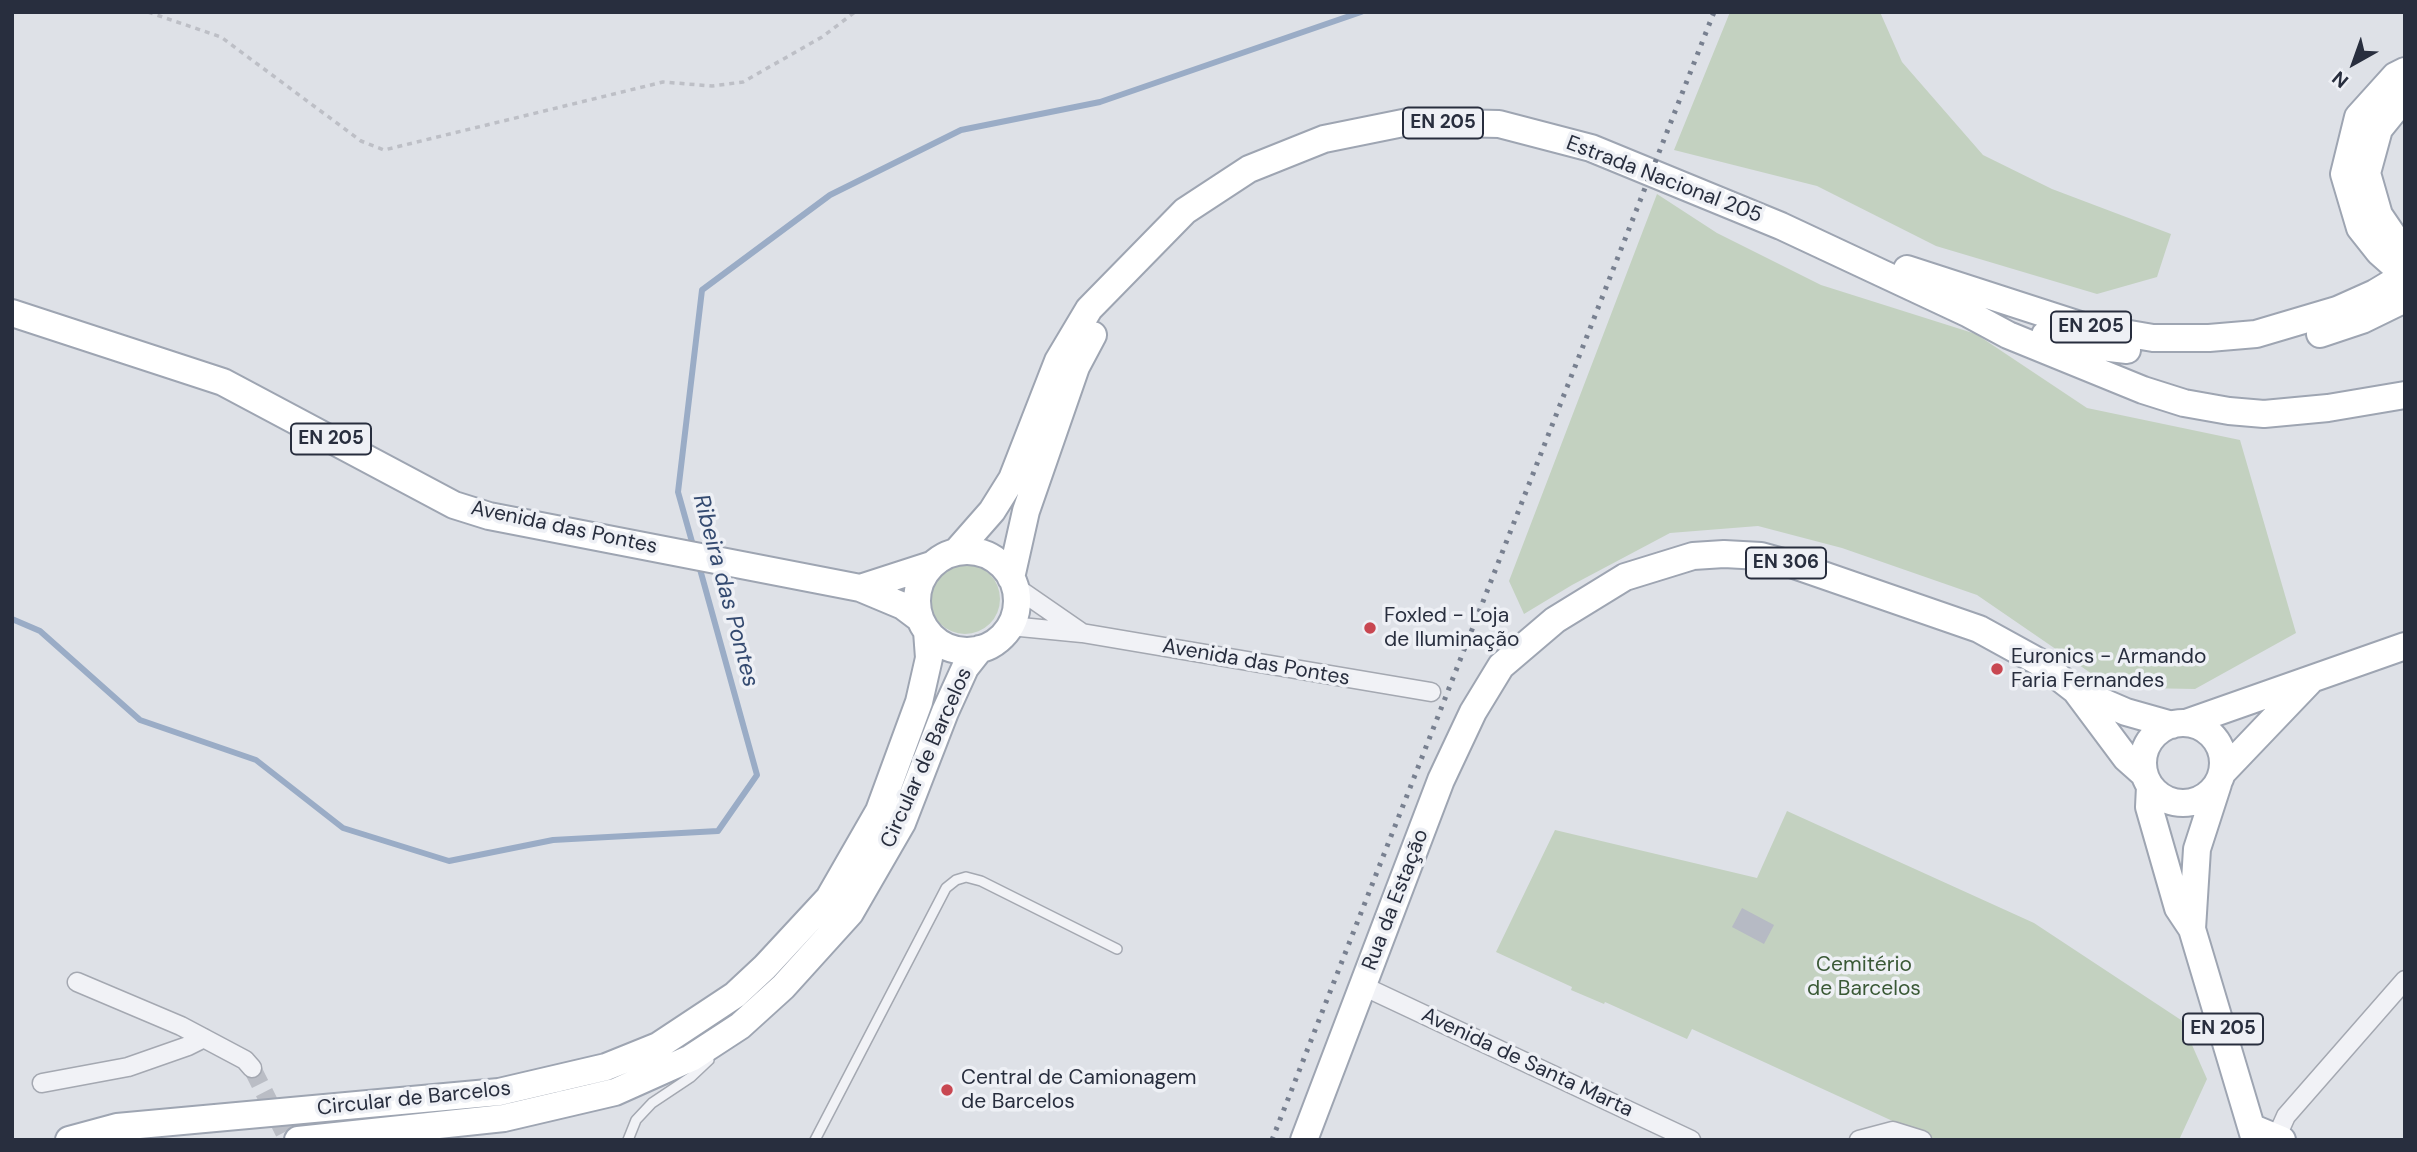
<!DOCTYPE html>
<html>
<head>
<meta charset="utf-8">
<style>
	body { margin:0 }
	#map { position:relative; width:2417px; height:1152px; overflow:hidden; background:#dee1e7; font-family:"DM Sans",sans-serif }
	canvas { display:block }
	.frame { position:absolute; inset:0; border:14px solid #282e3e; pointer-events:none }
	.north { position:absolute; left:2319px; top:28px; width:70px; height:70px; -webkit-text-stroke:5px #eef0f5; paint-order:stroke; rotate:220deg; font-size:19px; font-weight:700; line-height:28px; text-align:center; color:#282e3e }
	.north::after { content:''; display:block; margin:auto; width:24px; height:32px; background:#282e3e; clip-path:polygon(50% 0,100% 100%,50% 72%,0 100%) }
</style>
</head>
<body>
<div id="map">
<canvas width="2417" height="1152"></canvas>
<div class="frame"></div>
<div class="north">N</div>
</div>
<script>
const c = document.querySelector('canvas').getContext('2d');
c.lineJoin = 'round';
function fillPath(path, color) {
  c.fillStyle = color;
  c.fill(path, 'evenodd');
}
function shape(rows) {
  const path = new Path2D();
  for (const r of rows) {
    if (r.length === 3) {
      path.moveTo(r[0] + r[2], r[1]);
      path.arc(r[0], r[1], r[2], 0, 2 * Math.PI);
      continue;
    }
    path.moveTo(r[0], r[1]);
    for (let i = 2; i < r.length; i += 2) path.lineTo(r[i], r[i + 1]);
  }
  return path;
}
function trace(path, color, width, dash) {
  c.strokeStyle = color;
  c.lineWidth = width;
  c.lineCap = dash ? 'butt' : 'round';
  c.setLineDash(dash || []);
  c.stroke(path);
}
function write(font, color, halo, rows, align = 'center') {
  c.font = font + ' "DM Sans",sans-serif';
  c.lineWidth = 7;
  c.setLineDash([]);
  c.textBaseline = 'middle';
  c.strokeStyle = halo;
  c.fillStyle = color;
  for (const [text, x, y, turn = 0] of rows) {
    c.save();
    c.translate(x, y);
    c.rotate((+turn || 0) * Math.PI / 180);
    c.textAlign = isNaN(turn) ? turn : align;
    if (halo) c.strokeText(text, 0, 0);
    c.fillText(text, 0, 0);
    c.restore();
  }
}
const green = shape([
	[1730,12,1880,12,1902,62,1983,155,2052,189,2171,234,2157,277,2097,294,1936,246,1817,186,1674,150],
	[1657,194,1717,233,1821,285,1976,334,2087,408,2240,440,2296,633,2195,689,2142,688,2095,676,1977,595,1842,548,1758,526,1670,533,1572,585,1524,614,1509,581],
	[965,599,35],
	[1787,811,2034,923,2181,1020,2207,1079,2179,1140,1934,1140,1692,1029,1687,1039,1605,1002,1604,1004,1571,990,1572,987,1496,952,1555,830,1757,878]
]);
const stream = shape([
	[694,549,678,492,702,290,830,195,961,130,1100,102,1361,12],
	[12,619,40,631,140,720,256,760,343,828,449,861,553,840,718,831,757,775,698,562]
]);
const building = shape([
	[1742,908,1774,925,1764,944,1732,927]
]);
const streetTunnel = shape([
	[252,1068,288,1140]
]);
const path = shape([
	[148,12,221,37,361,141,384,150,663,82,712,86,743,82,822,37,855,12]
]);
const lane = shape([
	[628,1140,636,1120,652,1103,691,1077,709,1060],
	[815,1140,946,888,956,880,966,877,981,881,1117,949]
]);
const street = shape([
	[1014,586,1082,633],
	[1010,626,1082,633,1431,692],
	[77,982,181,1026,245,1060,252,1068],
	[1363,986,1691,1140],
	[42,1083,128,1067,188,1046,204,1038],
	[2277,1136,2286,1116,2405,980],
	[1859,1140,1893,1131,1922,1140]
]);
const primary = shape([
	[2405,71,2395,76,2358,117,2344,174,2360,228,2379,252,2405,275],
	[2405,97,2379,129,2367,173,2379,215,2396,240,2405,248],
	[1907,269,2083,326,2153,338,2209,338,2256,334,2337,310,2375,293,2405,275],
	[12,313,223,382,454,505,489,516,860,588,903,606,919,618],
	[2320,334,2362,320,2405,299],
	[2045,335,2084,345,2127,350],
	[967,601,50],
	[956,552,992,511,1012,479,1058,361,1089,309,1185,211,1249,169,1324,139,1408,122,1499,124,1591,148,1781,226,1969,314,2008,335,2143,390,2184,403,2229,411,2264,414,2328,408,2405,395],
	[1011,578,1026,511,1076,367,1093,335],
	[860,588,931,565],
	[2076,691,2126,758,2144,774],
	[2186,723,2405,646],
	[2183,763,40],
	[2223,772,2309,682],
	[2150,786,2149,807,2178,908,2192,929,2255,1140],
	[2192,929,2197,849,2218,784],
	[2253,1128,2282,1140],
	[69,1140,117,1127,499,1092,606,1067,658,1046,735,995,765,967,829,898,879,811,919,702,929,658,927,631],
	[298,1140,504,1118,615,1092,691,1058,740,1026,783,987,850,913,902,823,945,712,965,668,980,649],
	[1304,1140,1441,780,1473,712,1501,666,1555,620,1625,577,1693,556,1724,554,1761,556,1794,565,1979,629,2039,662,2075,690,2126,712,2172,725]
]);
const rail = shape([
	[1272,1140,1714,12]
]);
const markers = [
	[1370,628,7,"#c84751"],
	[1997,669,7,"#c84751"],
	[947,1090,7,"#c84751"]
];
const shields = [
	[1443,123,80],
	[2091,327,80],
	[331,439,80],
	[1786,563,80],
	[2223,1029,80]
];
const shieldNames = [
	["EN 205",1443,123],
	["EN 205",2091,327],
	["EN 205",331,439],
	["EN 306",1786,563],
	["EN 205",2223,1029]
];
const streetNames = [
	["Estrada Nacional 205",1664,180,21],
	["Avenida das Pontes",564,528,12],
	["Avenida das Pontes",1256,663,10],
	["Circular de Barcelos",927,758,-66],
	["Rua da Estação",1396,900,-69],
	["Avenida de Santa Marta",1527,1063,25],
	["Circular de Barcelos",414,1099,-6]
];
const poiNames = [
	["Foxled - Loja",1384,616],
	["de Iluminação",1384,640],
	["Euronics - Armando",2011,657],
	["Faria Fernandes",2011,681],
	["Central de Camionagem",961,1078],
	["de Barcelos",961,1102]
];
const parkNames = [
	["Cemitério",1864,965],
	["de Barcelos",1864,989]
];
const waterNames = [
	["Ribeira das Pontes",725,591,75]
];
fillPath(green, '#c3d1c0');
trace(stream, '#9aacc6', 6);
fillPath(building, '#b6bac4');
trace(streetTunnel, '#babdc5', 18, [18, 9]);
trace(lane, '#a4a8b1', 12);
trace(street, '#a4a8b1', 21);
trace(primary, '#9ea5b2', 30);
trace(path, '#bdbfc6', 3.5, [5, 5]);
trace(lane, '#f1f2f6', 9);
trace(street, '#f1f2f6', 18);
trace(primary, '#fff', 26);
trace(rail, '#788090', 5, [3.5, 7]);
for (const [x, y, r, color] of markers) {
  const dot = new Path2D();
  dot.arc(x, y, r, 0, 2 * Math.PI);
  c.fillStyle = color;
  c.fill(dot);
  trace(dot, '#eef0f5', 2.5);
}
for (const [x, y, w] of shields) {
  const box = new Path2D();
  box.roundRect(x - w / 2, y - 15.5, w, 31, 5);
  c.fillStyle = '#eef0f5';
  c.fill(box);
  trace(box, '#282e3e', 2);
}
write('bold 19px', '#282e3e', null, shieldNames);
write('21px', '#282e3e', '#eef0f5', streetNames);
write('21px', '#282e3e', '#eef0f5', poiNames, 'left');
write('21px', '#3a5936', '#eef0f5', parkNames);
write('italic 23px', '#344a70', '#eef0f5', waterNames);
</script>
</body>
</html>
